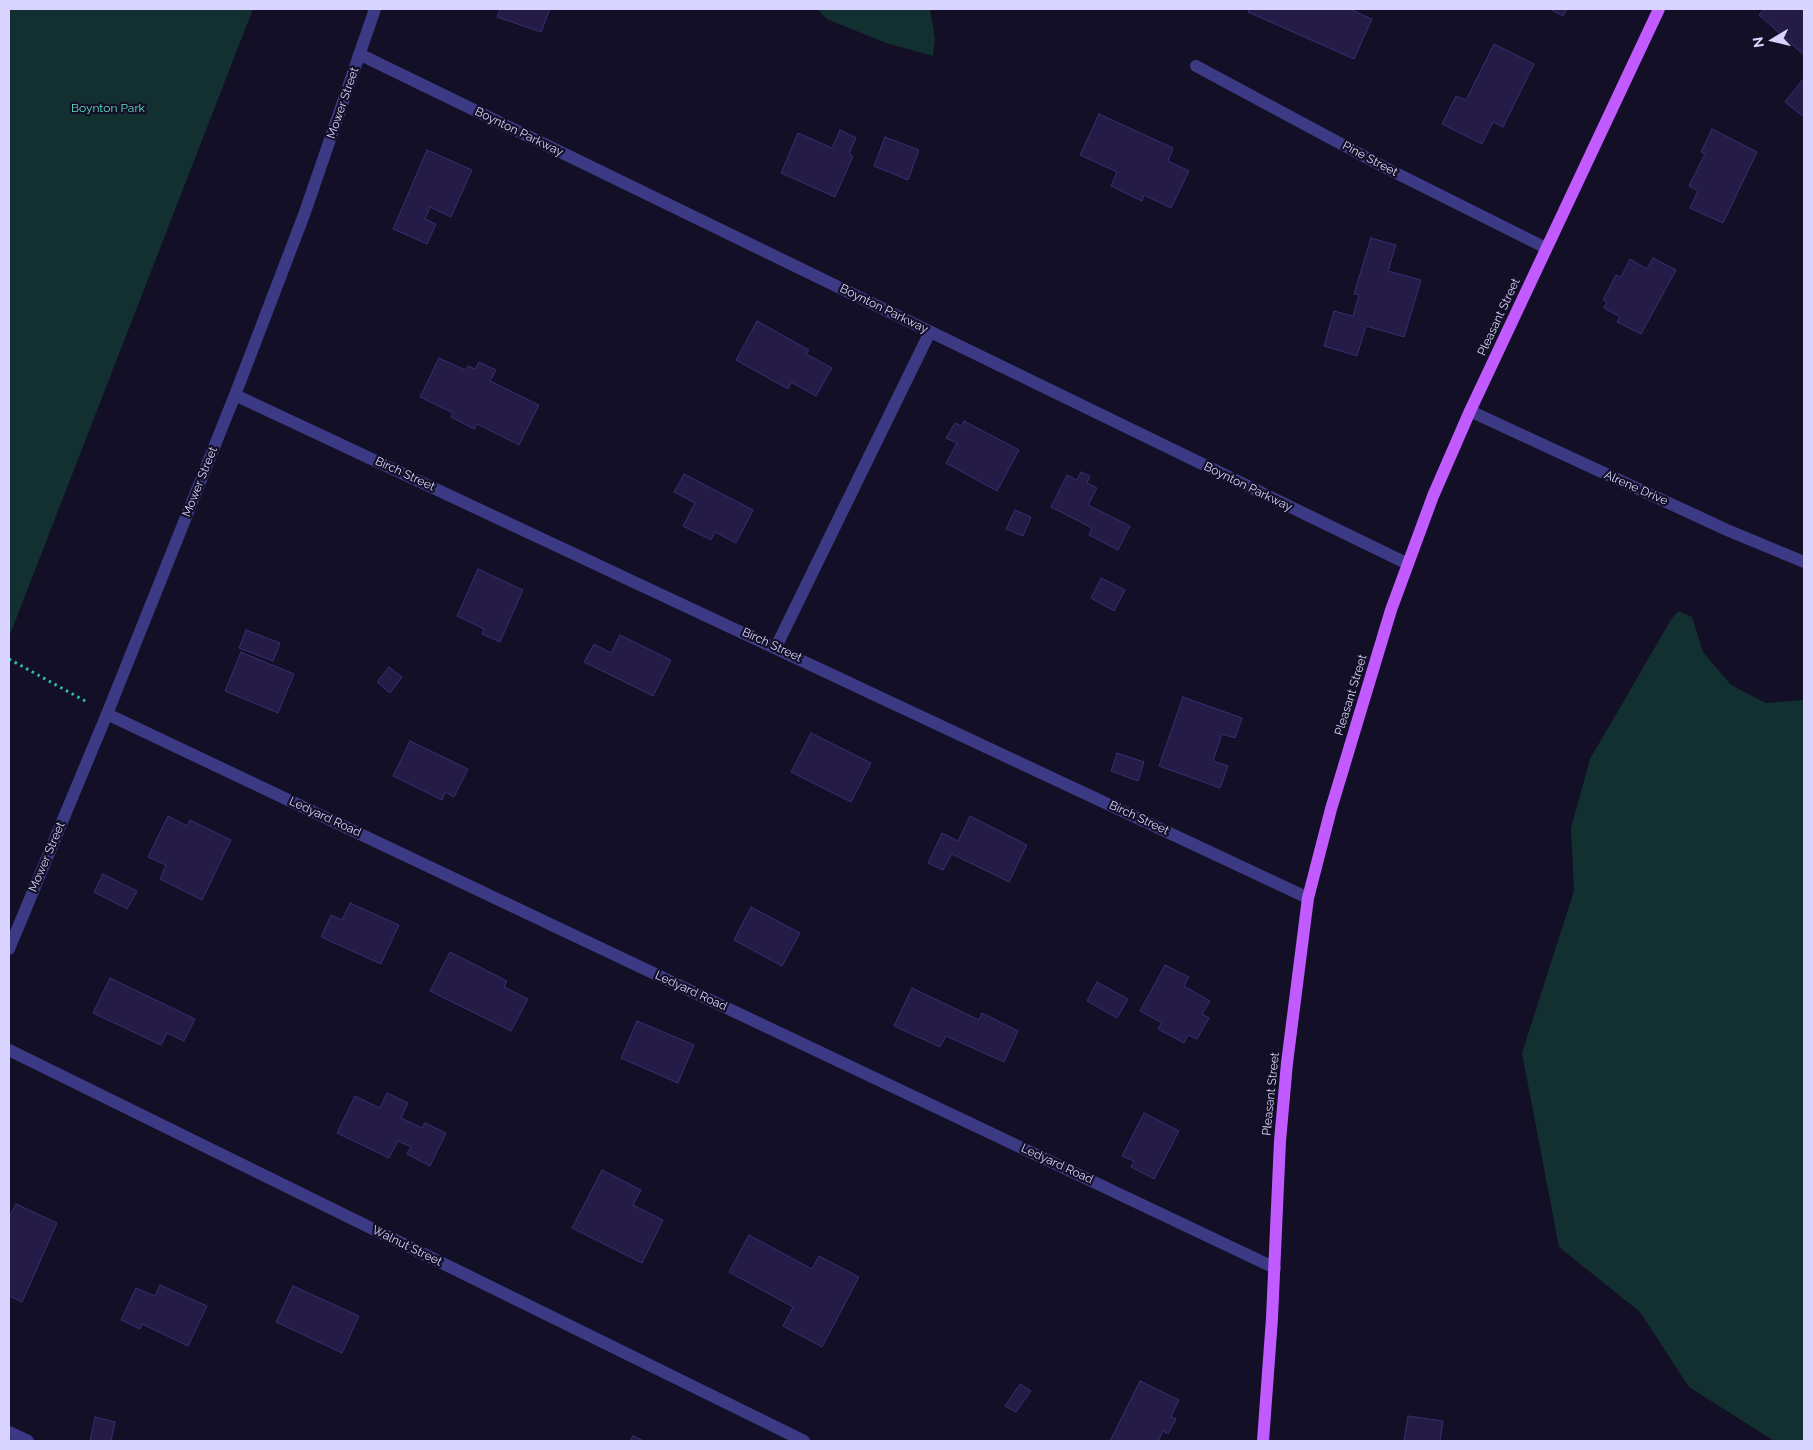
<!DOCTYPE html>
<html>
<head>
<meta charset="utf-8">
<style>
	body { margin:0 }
	#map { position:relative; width:1813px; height:1450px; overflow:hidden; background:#130f26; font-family:Raleway,sans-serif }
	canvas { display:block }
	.frame { position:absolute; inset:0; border:10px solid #d9d4ff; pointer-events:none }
	.north { position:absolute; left:1748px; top:15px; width:50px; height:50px; -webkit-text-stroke:4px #130f26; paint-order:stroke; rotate:261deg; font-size:14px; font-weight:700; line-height:20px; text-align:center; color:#d9d4ff }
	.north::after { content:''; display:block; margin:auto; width:18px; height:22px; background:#d9d4ff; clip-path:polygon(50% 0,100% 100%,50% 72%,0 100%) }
</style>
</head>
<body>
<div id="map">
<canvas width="1813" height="1450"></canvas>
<div class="frame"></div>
<div class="north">N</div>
</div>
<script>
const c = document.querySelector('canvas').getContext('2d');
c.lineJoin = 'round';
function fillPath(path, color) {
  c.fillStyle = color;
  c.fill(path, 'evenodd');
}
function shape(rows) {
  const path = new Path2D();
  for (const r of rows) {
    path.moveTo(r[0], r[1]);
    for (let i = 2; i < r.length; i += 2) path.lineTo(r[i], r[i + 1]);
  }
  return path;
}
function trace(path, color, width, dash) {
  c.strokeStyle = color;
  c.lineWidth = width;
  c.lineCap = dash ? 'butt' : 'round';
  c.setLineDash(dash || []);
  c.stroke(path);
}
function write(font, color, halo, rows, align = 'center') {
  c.font = font + ' Raleway,sans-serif';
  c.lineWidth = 4.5;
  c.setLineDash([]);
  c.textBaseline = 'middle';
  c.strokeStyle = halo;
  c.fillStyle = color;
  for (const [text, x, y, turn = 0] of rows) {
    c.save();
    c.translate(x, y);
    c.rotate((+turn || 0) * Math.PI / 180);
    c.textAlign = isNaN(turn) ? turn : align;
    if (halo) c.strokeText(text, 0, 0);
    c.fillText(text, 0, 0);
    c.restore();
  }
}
const green = shape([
	[9,9,253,9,9,637],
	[817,9,930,9,935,39,933,56,886,43,827,19],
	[1679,611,1692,617,1703,652,1731,685,1766,703,1804,700,1804,1441,1774,1441,1689,1387,1640,1312,1559,1247,1522,1053,1574,891,1571,828,1590,759,1672,618]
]);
const building = shape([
	[500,9,550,9,541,32,497,17,500,9],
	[1249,9,1349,9,1372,19,1354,59,1248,12,1249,9],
	[1550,9,1567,9,1563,16,1550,9],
	[1764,9,1804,9,1804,55,1759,15,1764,9],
	[1494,44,1534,64,1503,127,1493,122,1482,144,1442,124,1456,96,1466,100,1494,44],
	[1804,78,1804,117,1785,102,1804,78],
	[1099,114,1173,148,1168,161,1189,171,1171,208,1144,195,1142,201,1111,186,1117,172,1080,155,1099,114],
	[1712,129,1757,152,1723,223,1690,208,1698,191,1689,186,1705,154,1701,152,1712,129],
	[840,130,856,138,849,154,853,156,835,197,781,173,798,133,832,148,840,130],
	[885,137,919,150,908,180,874,166,885,137],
	[427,150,472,170,451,217,430,207,425,219,436,224,427,244,393,229,427,150],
	[1371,238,1396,245,1388,271,1421,280,1404,337,1366,326,1357,356,1324,346,1334,311,1353,316,1359,295,1354,294,1371,238],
	[1653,258,1676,270,1641,334,1617,322,1620,317,1604,308,1607,302,1603,300,1616,275,1621,277,1630,259,1647,269,1653,258],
	[757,321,809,350,806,354,832,368,816,396,791,382,788,389,736,360,757,321],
	[439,358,465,370,468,366,475,369,479,362,496,370,490,381,539,405,519,445,477,424,474,429,451,417,453,413,420,397,439,358],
	[964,421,1019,450,997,491,946,463,957,443,946,438,955,423,961,426,964,421],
	[1081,472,1090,476,1087,483,1097,488,1088,505,1130,526,1118,550,1089,535,1092,528,1051,507,1067,475,1077,480,1081,472],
	[684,474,753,510,736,543,715,532,711,540,683,526,695,503,674,492,684,474],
	[1015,510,1031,517,1023,536,1006,529,1015,510],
	[478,569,523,590,500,642,482,634,484,629,457,616,478,569],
	[1101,578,1125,590,1114,611,1091,598,1101,578],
	[246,630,280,643,273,661,239,648,246,630],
	[620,635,671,660,653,696,584,662,594,644,611,653,620,635],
	[241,652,294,674,278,713,225,691,241,652],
	[389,667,402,677,390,693,377,682,389,667],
	[1183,697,1242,718,1235,738,1222,734,1213,761,1228,766,1220,788,1159,766,1183,697],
	[811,733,871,763,851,802,791,772,811,733],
	[410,741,468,769,454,797,445,792,442,800,393,776,410,741],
	[1117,753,1144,762,1138,781,1111,771,1117,753],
	[168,816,187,826,190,820,231,840,202,900,160,879,166,865,148,857,168,816],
	[970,816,1027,845,1009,882,952,854,943,870,928,863,942,833,958,841,970,816],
	[103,874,137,891,127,909,94,892,103,874],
	[350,903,399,925,381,964,321,937,331,915,342,920,350,903],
	[751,907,800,933,782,966,734,940,751,907],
	[450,952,507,981,504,987,528,999,511,1031,430,991,450,952],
	[1165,965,1189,977,1184,986,1210,1001,1202,1014,1209,1018,1197,1039,1188,1035,1184,1043,1158,1029,1162,1023,1140,1011,1165,965],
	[110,978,195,1019,184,1041,167,1033,161,1045,93,1013,110,978],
	[1097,982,1128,999,1117,1018,1087,1001,1097,982],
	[912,988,979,1020,982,1013,1018,1031,1004,1062,946,1036,940,1047,894,1026,912,988],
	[637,1021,694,1045,678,1083,621,1058,637,1021],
	[387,1093,408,1103,401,1118,422,1128,425,1123,446,1133,430,1166,407,1154,411,1147,398,1141,389,1158,337,1133,355,1096,380,1108,387,1093],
	[1144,1113,1179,1131,1154,1179,1131,1167,1134,1161,1122,1156,1144,1113],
	[602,1170,641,1190,633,1205,663,1220,642,1263,572,1228,602,1170],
	[16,1204,57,1223,22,1302,9,1296,9,1218,16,1204],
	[749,1235,812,1269,819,1256,859,1277,822,1347,783,1326,793,1307,729,1272,749,1235],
	[160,1285,207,1306,188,1346,142,1324,140,1329,121,1320,136,1288,155,1296,160,1285],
	[293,1286,359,1316,342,1353,276,1322,293,1286],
	[1140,1381,1179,1400,1171,1417,1176,1419,1168,1434,1163,1431,1158,1441,1110,1441,1140,1381],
	[1020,1384,1031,1391,1016,1412,1005,1406,1020,1384],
	[1408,1416,1443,1421,1440,1441,1404,1441,1408,1416],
	[95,1417,115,1422,111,1441,90,1441,95,1417],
	[633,1436,644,1441,630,1441,633,1436]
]);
const path = shape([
	[9,659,87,702]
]);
const service = shape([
	[776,647,930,332]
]);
const minor = shape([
	[359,54,1408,564],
	[1196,66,1384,167,1546,248],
	[235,395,1308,898],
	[1470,411,1727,530,1804,562],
	[107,714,1275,1268],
	[9,949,107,714,235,395,304,215,375,9],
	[9,1050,804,1441],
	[9,1432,28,1441]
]);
const primary = shape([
	[1263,1441,1272,1318,1280,1141,1287,1063,1308,898,1331,809,1391,610,1433,496,1470,411,1659,9]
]);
const streetNames = [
	["Mower Street",343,103,-71],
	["Boynton Parkway",519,132,26],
	["Pine Street",1370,159,28],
	["Boynton Parkway",884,309,26],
	["Pleasant Street",1499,317,-65],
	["Birch Street",405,474,25],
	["Mower Street",200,482,-68],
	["Boynton Parkway",1248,487,26],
	["Alrene Drive",1636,488,24],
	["Birch Street",772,645,25],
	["Pleasant Street",1351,695,-73],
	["Ledyard Road",325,817,25],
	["Birch Street",1139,818,25],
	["Mower Street",47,857,-67],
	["Ledyard Road",691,991,25],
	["Pleasant Street",1271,1094,-84],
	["Ledyard Road",1057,1164,25],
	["Walnut Street",407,1246,26]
];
const parkNames = [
	["Boynton Park",108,108]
];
fillPath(green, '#12302f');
fillPath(building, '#241b47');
trace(building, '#3b2d73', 1);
trace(path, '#2fb8b0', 3, [2.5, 4]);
trace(service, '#3d3a85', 12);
trace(minor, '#3d3a85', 12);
trace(primary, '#c25bff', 12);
write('12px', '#d9d4ff', '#130f26', streetNames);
write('12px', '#5fe0c0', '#130f26', parkNames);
</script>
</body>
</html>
